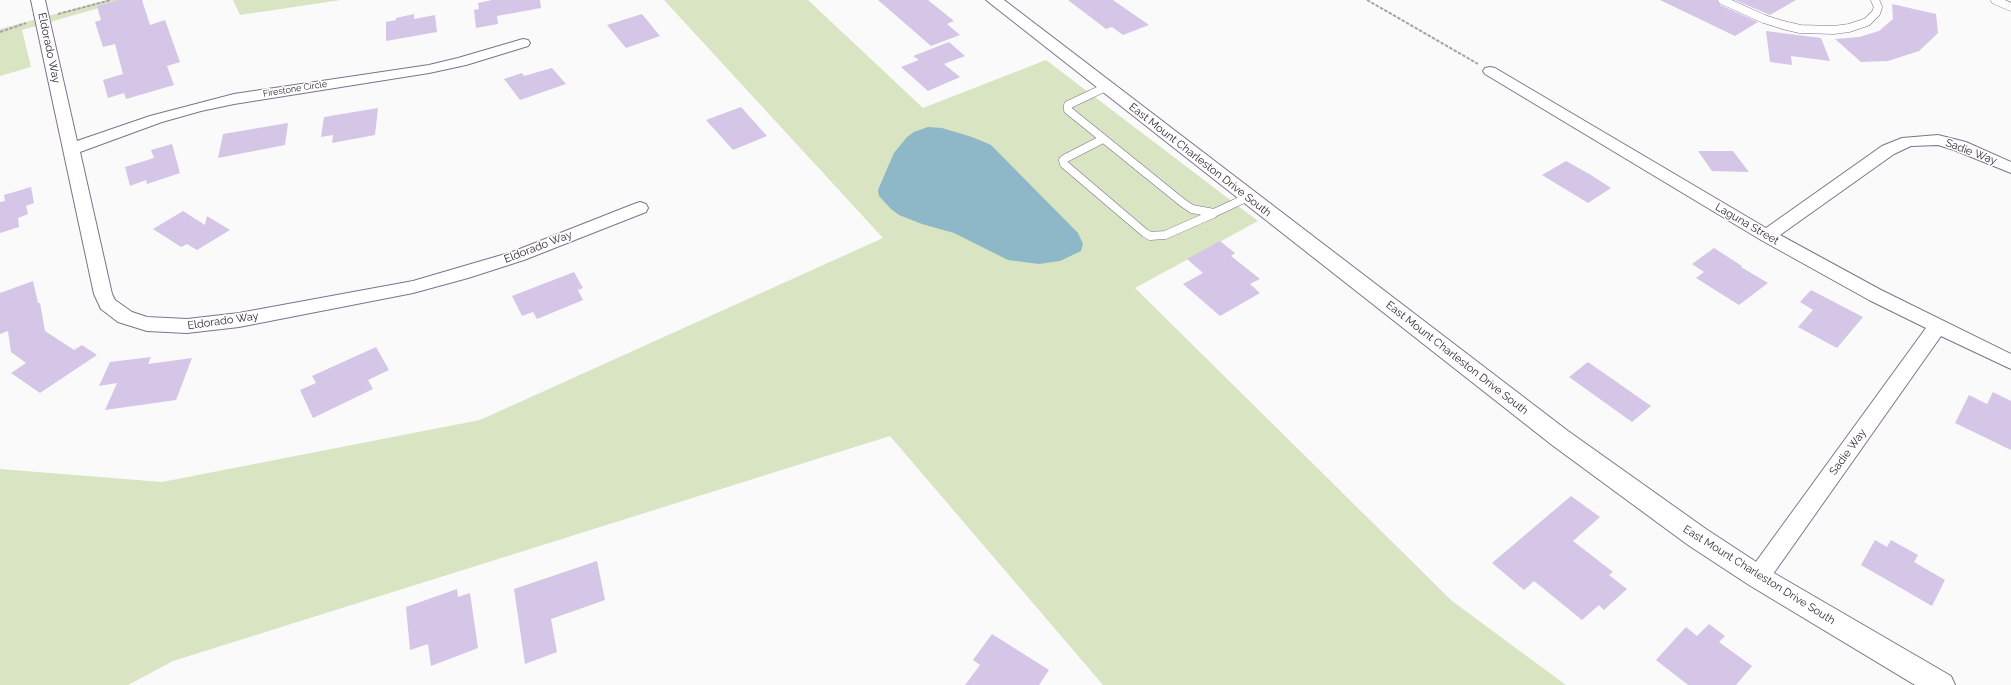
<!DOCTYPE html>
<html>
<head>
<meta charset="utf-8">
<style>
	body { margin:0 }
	canvas { display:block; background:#fafafa }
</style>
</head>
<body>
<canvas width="2011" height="685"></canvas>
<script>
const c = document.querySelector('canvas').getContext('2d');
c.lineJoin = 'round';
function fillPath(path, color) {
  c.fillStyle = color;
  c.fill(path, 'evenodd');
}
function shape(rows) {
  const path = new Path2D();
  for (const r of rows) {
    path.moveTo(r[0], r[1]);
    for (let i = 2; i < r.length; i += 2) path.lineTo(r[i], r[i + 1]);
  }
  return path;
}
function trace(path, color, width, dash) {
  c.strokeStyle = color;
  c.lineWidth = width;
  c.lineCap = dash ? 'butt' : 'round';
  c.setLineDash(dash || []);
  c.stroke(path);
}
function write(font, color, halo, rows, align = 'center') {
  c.font = font + ' Raleway,sans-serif';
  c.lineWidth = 3;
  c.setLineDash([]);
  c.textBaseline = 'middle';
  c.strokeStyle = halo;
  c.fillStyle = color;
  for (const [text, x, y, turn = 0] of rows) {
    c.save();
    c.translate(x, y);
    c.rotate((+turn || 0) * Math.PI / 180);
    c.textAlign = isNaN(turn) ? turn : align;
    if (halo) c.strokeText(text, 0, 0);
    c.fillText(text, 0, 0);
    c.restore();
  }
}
const green = shape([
	[107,0,127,0,22,30,31,67,0,76,0,29],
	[233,0,341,0,240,15],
	[664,0,808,0,923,108,1046,60,1258,221,1135,288,1452,601,1566,685,1103,685,890,436,173,661,128,685,0,685,0,469,162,482,480,420,883,238]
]);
const water = shape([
	[928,127,942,128,972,137,991,145,1078,233,1083,244,1081,251,1060,261,1039,264,1008,260,954,233,922,224,899,215,891,209,879,196,878,190,887,169,894,153,907,137,914,132]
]);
const building = shape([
	[119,0,142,0,150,25,165,20,180,62,167,66,174,85,126,99,124,93,108,98,103,80,123,74,115,44,103,47,95,22,101,20,97,6],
	[492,0,540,0,541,8,497,16,498,24,476,28,474,10,479,9,478,3],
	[878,0,928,0,954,21,947,24,960,35,931,46],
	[1068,0,1113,0,1149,25,1123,35,1112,27,1106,29],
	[1660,0,1717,0,1720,5,1758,22,1735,36],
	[1735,0,1796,0,1770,15],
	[1892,4,1936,14,1938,33,1919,51,1888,61,1861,62,1835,39,1859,37,1879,31,1893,19],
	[414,14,414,19,435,15,437,32,386,41,386,22,396,20,396,18],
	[642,14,660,36,626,48,607,25],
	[1766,31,1821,38,1830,61,1791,56,1792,65,1770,62],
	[949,42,965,56,944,64,960,77,928,91,901,67,919,60,913,56],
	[552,68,566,84,520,100,504,79,522,73,524,76],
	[741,107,767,136,733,150,706,120],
	[378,108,375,135,332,143,333,135,321,137,324,117],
	[288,123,285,145,218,158,223,134],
	[172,144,180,173,147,184,146,180,130,186,125,167,154,158,151,150],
	[1698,151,1733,151,1749,172,1712,171],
	[1566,161,1591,175,1611,188,1588,203,1542,175],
	[31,187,34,203,26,206,28,214,18,218,19,227,0,233,0,202,5,201,4,195],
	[183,211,205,225,207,216,230,230,197,250,187,244,181,247,153,229],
	[1220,241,1235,253,1231,256,1260,279,1250,284,1260,293,1220,316,1183,284,1203,273,1187,259],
	[1714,248,1742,266,1741,267,1768,283,1739,305,1696,278,1704,272,1692,264],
	[574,272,583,288,578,290,583,300,537,319,533,312,522,316,512,296],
	[33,281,38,303,40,303,45,331,74,350,82,345,97,355,40,393,11,373,26,363,11,352,8,331,0,334,0,293],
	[1811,290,1863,317,1837,348,1798,327,1813,310,1800,302],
	[376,347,389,370,368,380,373,389,313,418,300,390,316,383,312,376],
	[151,357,148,364,192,358,176,400,105,410,117,383,99,386,110,362],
	[1588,362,1651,406,1632,422,1569,377],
	[1993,392,2011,401,2011,450,1955,423,1969,395,1987,404],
	[1571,496,1600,517,1573,541,1613,572,1609,575,1627,589,1604,610,1599,605,1582,620,1534,581,1524,590,1492,563],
	[1875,540,1887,547,1891,540,1918,555,1914,562,1945,580,1932,606,1861,565],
	[597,561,605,600,551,619,557,652,525,664,514,589],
	[457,589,458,597,470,593,478,648,431,666,428,644,410,650,406,607],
	[1709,624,1725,636,1719,642,1752,666,1736,685,1688,685,1656,660,1686,627,1697,636],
	[992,634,1049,670,1039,685,965,685,980,665,973,660]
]);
const path = shape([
	[1367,0,1478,64],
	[58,14,111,0],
	[0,32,26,23]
]);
const service = shape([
	[1722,0,1764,19,1783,25,1800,29,1834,30,1849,28,1867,22,1876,13,1878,7,1875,0],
	[1995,0,2011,7],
	[1106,87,1068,105,1068,110,1183,203,1192,209,1214,213,1248,197],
	[1103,139,1066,158,1063,160,1064,164,1145,233,1150,236,1165,235,1213,214]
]);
const minor = shape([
	[31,0,45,0,77,141,150,116,234,94,429,65,458,58,523,39,528,40,530,43,528,46,466,65,429,73,234,104,201,111,162,122,80,152,112,294,115,300,132,312,147,317,187,319,239,313,413,281,512,252,634,204,640,202,646,204,648,208,646,212,524,260,468,278,413,293,239,327,187,333,147,331,118,322,101,309,94,294,31,0],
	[1490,67,1495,68,1766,228,1882,146,1902,138,1938,135,1966,142,2011,162,2011,173,1954,150,1938,145,1911,146,1894,154,1780,235,1881,290,2011,354,2011,369,1941,336,1766,584,1758,587,1750,584,1747,577,1750,570,1926,328,1869,300,1761,240,1485,74,1483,71,1485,68,1490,67]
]);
const tertiary = shape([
	[986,0,1004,0,1568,431,1706,529,1767,569,1951,676,1955,685,1915,685,1749,585,1688,545,1552,445,986,0]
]);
const farStreetnames = [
	["Firestone Circle",295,89,-9]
];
const streetNames = [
	["Eldorado Way",49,48,78],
	["Sadie Way",1971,152,21],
	["East Mount Charleston Drive South",1200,160,38],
	["Laguna Street",1747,224,30],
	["Eldorado Way",538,247,-21],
	["Eldorado Way",223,321,-8],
	["East Mount Charleston Drive South",1457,358,38],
	["Sadie Way",1848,452,-54],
	["East Mount Charleston Drive South",1759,575,32]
];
fillPath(green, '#d8e4c2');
fillPath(water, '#8eb8c7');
fillPath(building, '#d5c5e7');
trace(service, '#807190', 9);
trace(minor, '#807190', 2);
trace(tertiary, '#807190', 2);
trace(path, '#a5a2a8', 2, [3.5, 1.5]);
trace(service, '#fff', 8);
fillPath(minor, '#fff');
fillPath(tertiary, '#fff');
write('9px', '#2e2835', '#fff', farStreetnames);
write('11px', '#2e2835', '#fff', streetNames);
</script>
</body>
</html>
